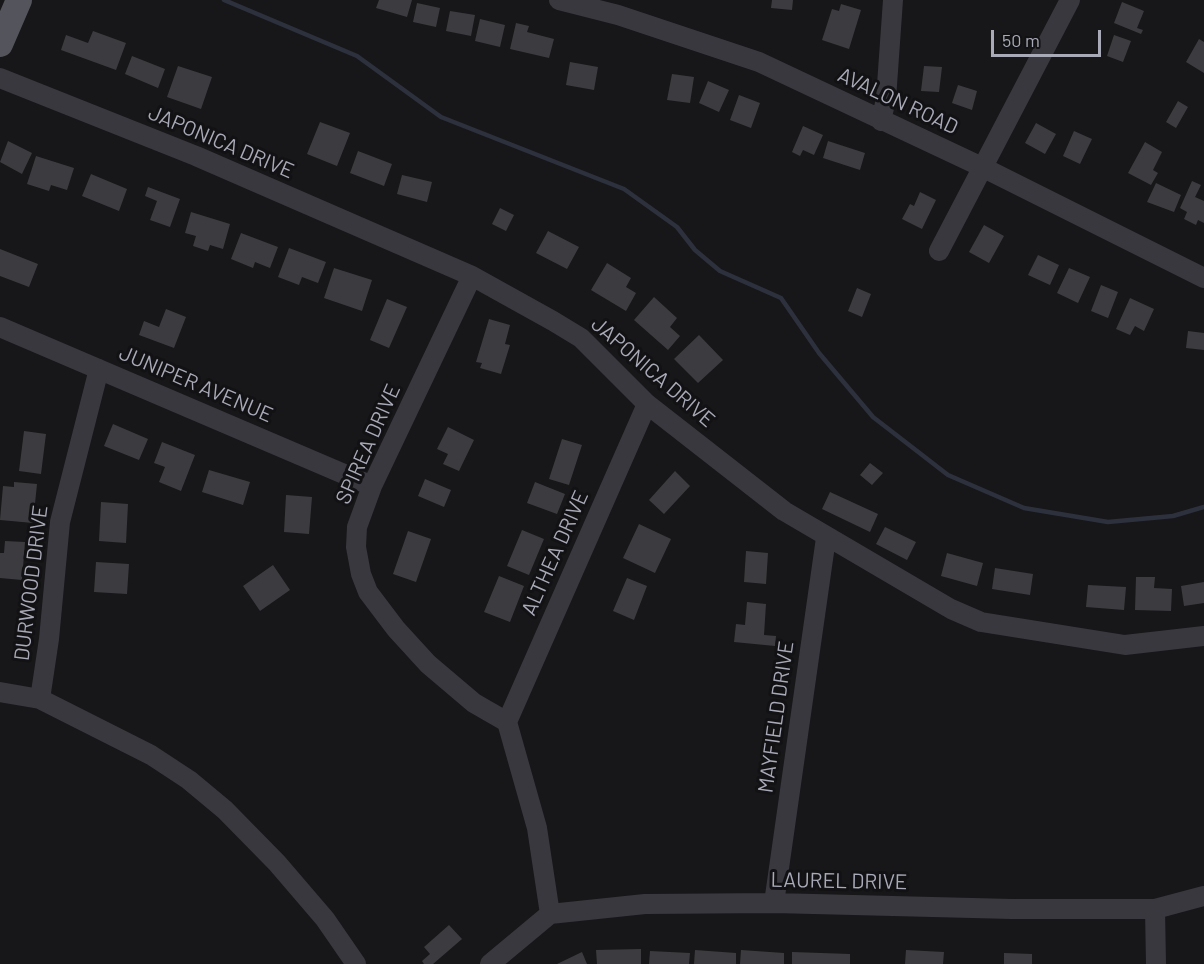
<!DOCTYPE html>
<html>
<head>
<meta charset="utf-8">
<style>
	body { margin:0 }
	#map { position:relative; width:1204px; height:964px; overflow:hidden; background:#171719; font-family:Barlow,sans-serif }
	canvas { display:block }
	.scale { position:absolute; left:991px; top:30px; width:110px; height:27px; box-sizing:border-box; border:3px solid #a9aab8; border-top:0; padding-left:8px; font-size:18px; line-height:21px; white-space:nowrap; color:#a9aab8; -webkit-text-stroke:4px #121214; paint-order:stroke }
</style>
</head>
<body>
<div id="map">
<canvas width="1204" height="964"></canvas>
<div class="scale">50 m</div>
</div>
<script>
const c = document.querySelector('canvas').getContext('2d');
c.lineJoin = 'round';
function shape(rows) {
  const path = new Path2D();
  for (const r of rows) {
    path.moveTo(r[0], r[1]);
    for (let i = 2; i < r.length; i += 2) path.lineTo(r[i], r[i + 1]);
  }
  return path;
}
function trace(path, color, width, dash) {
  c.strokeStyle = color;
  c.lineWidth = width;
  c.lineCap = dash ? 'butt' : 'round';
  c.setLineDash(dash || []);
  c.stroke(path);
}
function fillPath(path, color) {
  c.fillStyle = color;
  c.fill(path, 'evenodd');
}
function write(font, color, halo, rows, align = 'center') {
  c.font = font + ' Barlow,sans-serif';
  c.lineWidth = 6;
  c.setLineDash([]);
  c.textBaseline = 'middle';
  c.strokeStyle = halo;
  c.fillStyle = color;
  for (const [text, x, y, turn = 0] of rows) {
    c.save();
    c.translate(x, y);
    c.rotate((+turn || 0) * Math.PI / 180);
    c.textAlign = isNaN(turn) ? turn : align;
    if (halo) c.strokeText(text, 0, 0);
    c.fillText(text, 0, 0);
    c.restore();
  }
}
const stream = shape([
	[224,0,357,56,441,117,624,189,677,227,695,250,720,271,781,298,819,353,873,417,948,475,1024,508,1108,522,1173,516,1204,507]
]);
const building = shape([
	[379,0,412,0,407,17,376,8],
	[772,0,793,0,792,10,771,8],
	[1122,2,1144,11,1137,28,1143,30,1141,34,1114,23],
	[417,3,440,8,436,27,413,22],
	[841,4,861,10,849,49,822,40,832,9,839,11],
	[450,11,475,15,471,36,446,31],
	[480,19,505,25,500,47,475,41],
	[516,23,529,26,527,32,554,39,549,58,510,49],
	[93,31,126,43,116,70,61,50,66,35,88,43],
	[1114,35,1131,41,1123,62,1107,56],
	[1199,39,1204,42,1204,73,1186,62],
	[132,56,165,69,158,88,125,74],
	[570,62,598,67,594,90,566,85],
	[178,66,212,77,201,109,167,97],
	[924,66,942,67,939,92,921,91],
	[672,74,694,77,690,103,667,100],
	[708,81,729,90,719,112,699,103],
	[958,85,977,91,972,110,952,103],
	[739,95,760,103,751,128,730,120],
	[1178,101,1188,107,1176,128,1166,122],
	[320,122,350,133,337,166,307,154],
	[1036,123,1056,134,1045,154,1025,143],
	[803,126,823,135,814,155,803,150,800,156,792,152],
	[1074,131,1092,139,1080,164,1063,156],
	[8,141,32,153,22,174,0,162],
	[828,141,865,153,860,170,823,158],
	[1145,142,1162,152,1153,170,1158,173,1151,185,1128,173],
	[358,151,392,164,384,186,350,173],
	[36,156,74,168,67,190,51,185,49,191,27,184],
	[91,174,127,189,119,211,82,196],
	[402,175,432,182,427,202,397,194],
	[1192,181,1201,185,1195,197,1204,201,1204,223,1198,220,1196,225,1184,219,1187,212,1180,208],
	[1156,183,1181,195,1174,212,1147,202],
	[148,187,180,199,170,227,150,220,157,201,145,196],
	[920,192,936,200,922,229,902,219,910,204,914,206],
	[500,208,514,215,506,231,492,224],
	[191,212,230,224,223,249,210,245,208,251,193,246,196,236,185,233],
	[984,225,1004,236,989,263,969,252],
	[548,231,579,247,567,269,536,253],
	[241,233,278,247,270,268,255,262,253,268,231,259],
	[289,248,326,262,318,283,302,277,299,285,278,277],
	[0,249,38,264,29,287,0,276],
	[1038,255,1059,265,1050,285,1028,275],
	[607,263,631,278,626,287,636,293,626,311,591,290],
	[334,268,372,280,362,311,324,298],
	[1069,268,1090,277,1078,303,1057,293],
	[1101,285,1118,292,1108,318,1091,311],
	[857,288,871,294,862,317,848,311],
	[654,297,677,318,670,327,680,336,668,350,634,320],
	[1130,298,1154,309,1144,331,1135,326,1130,335,1116,329],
	[387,299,407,307,389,348,370,340],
	[166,309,186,317,174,348,139,335,144,321,159,327],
	[489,319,510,325,505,344,510,345,501,374,480,368,482,363,476,362],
	[1188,331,1204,333,1204,350,1186,348],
	[699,335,723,360,698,383,674,359],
	[113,424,148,439,139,460,104,446],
	[448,427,474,440,459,471,443,464,448,454,437,449],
	[24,431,46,434,41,474,19,471],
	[562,439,582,445,569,485,549,479],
	[162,442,195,455,181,491,159,482,165,467,154,463],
	[870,463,883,473,872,485,860,475],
	[209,470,250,482,243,505,202,492],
	[675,471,690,486,664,514,649,500],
	[425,479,451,490,444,507,418,496],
	[14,482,37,484,33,523,0,520,3,486,14,487],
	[535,482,565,494,557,514,527,503],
	[830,492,878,514,870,532,822,509],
	[286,495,312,497,309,534,284,532],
	[101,502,128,504,126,543,99,541],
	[639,524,671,539,655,573,623,558],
	[885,527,916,542,907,560,876,544],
	[522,530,544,539,529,575,507,566],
	[408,531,431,539,416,582,393,574],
	[5,541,25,542,22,580,0,578,0,553,4,553],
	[746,551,768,553,766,584,744,582],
	[947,553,983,563,977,586,941,576],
	[96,562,129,564,127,594,94,592],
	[273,565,290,590,260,611,243,586],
	[995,568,1033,574,1030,595,992,589],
	[499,576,524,586,510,622,484,612],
	[1136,577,1155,577,1154,588,1172,589,1171,611,1135,610],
	[627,578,647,586,634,620,613,611],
	[1204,582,1204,603,1184,606,1181,586],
	[1088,585,1126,587,1124,610,1086,607],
	[747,602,766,604,764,635,776,636,775,646,734,642,736,624,745,625],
	[449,925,462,939,433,964,424,964,422,961,430,954,424,947],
	[641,949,641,964,597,964,596,950],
	[695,950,736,953,736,964,694,964],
	[741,950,784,953,784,964,740,964],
	[906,950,944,952,943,964,905,964],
	[650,951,690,953,689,964,649,964],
	[582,952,587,964,557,964],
	[792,952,850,954,850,964,792,964],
	[1004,953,1032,954,1032,964,1004,964]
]);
const minor = shape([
	[559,0,618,15,759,62,982,167,1204,278],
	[0,78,196,156,472,276,553,321,581,338,647,404,784,511,951,609,981,622,1125,645,1204,636],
	[881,121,886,99,893,0],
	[939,251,1070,0],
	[472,276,372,486,357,527,356,547,361,574,368,592,396,629,428,664,474,703,507,722],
	[0,327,372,486],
	[0,692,40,699,151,755,189,780,225,810,277,863,325,919,356,964],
	[40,699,49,639,60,522,99,369],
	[507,722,647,404],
	[507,722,537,828,550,914],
	[774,903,826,538],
	[1155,909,1156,964],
	[490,964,550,914,645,904,774,903,1012,909,1155,909,1204,896]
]);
const major = shape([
	[0,44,19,0]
]);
const streetNames = [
	["AVALON ROAD",898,101,25],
	["JAPONICA DRIVE",221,142,23],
	["JAPONICA DRIVE",653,372,41],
	["JUNIPER AVENUE",196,384,23],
	["SPIREA DRIVE",368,444,-66],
	["ALTHEA DRIVE",555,553,-66],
	["DURWOOD DRIVE",31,583,-83],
	["MAYFIELD DRIVE",776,717,-82],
	["LAUREL DRIVE",839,881,1]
];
trace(stream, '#2d313d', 4.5);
fillPath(building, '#3c3c40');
trace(minor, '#38383e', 20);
trace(major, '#54545d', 26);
write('21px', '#a9aab8', '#121214', streetNames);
</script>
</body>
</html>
